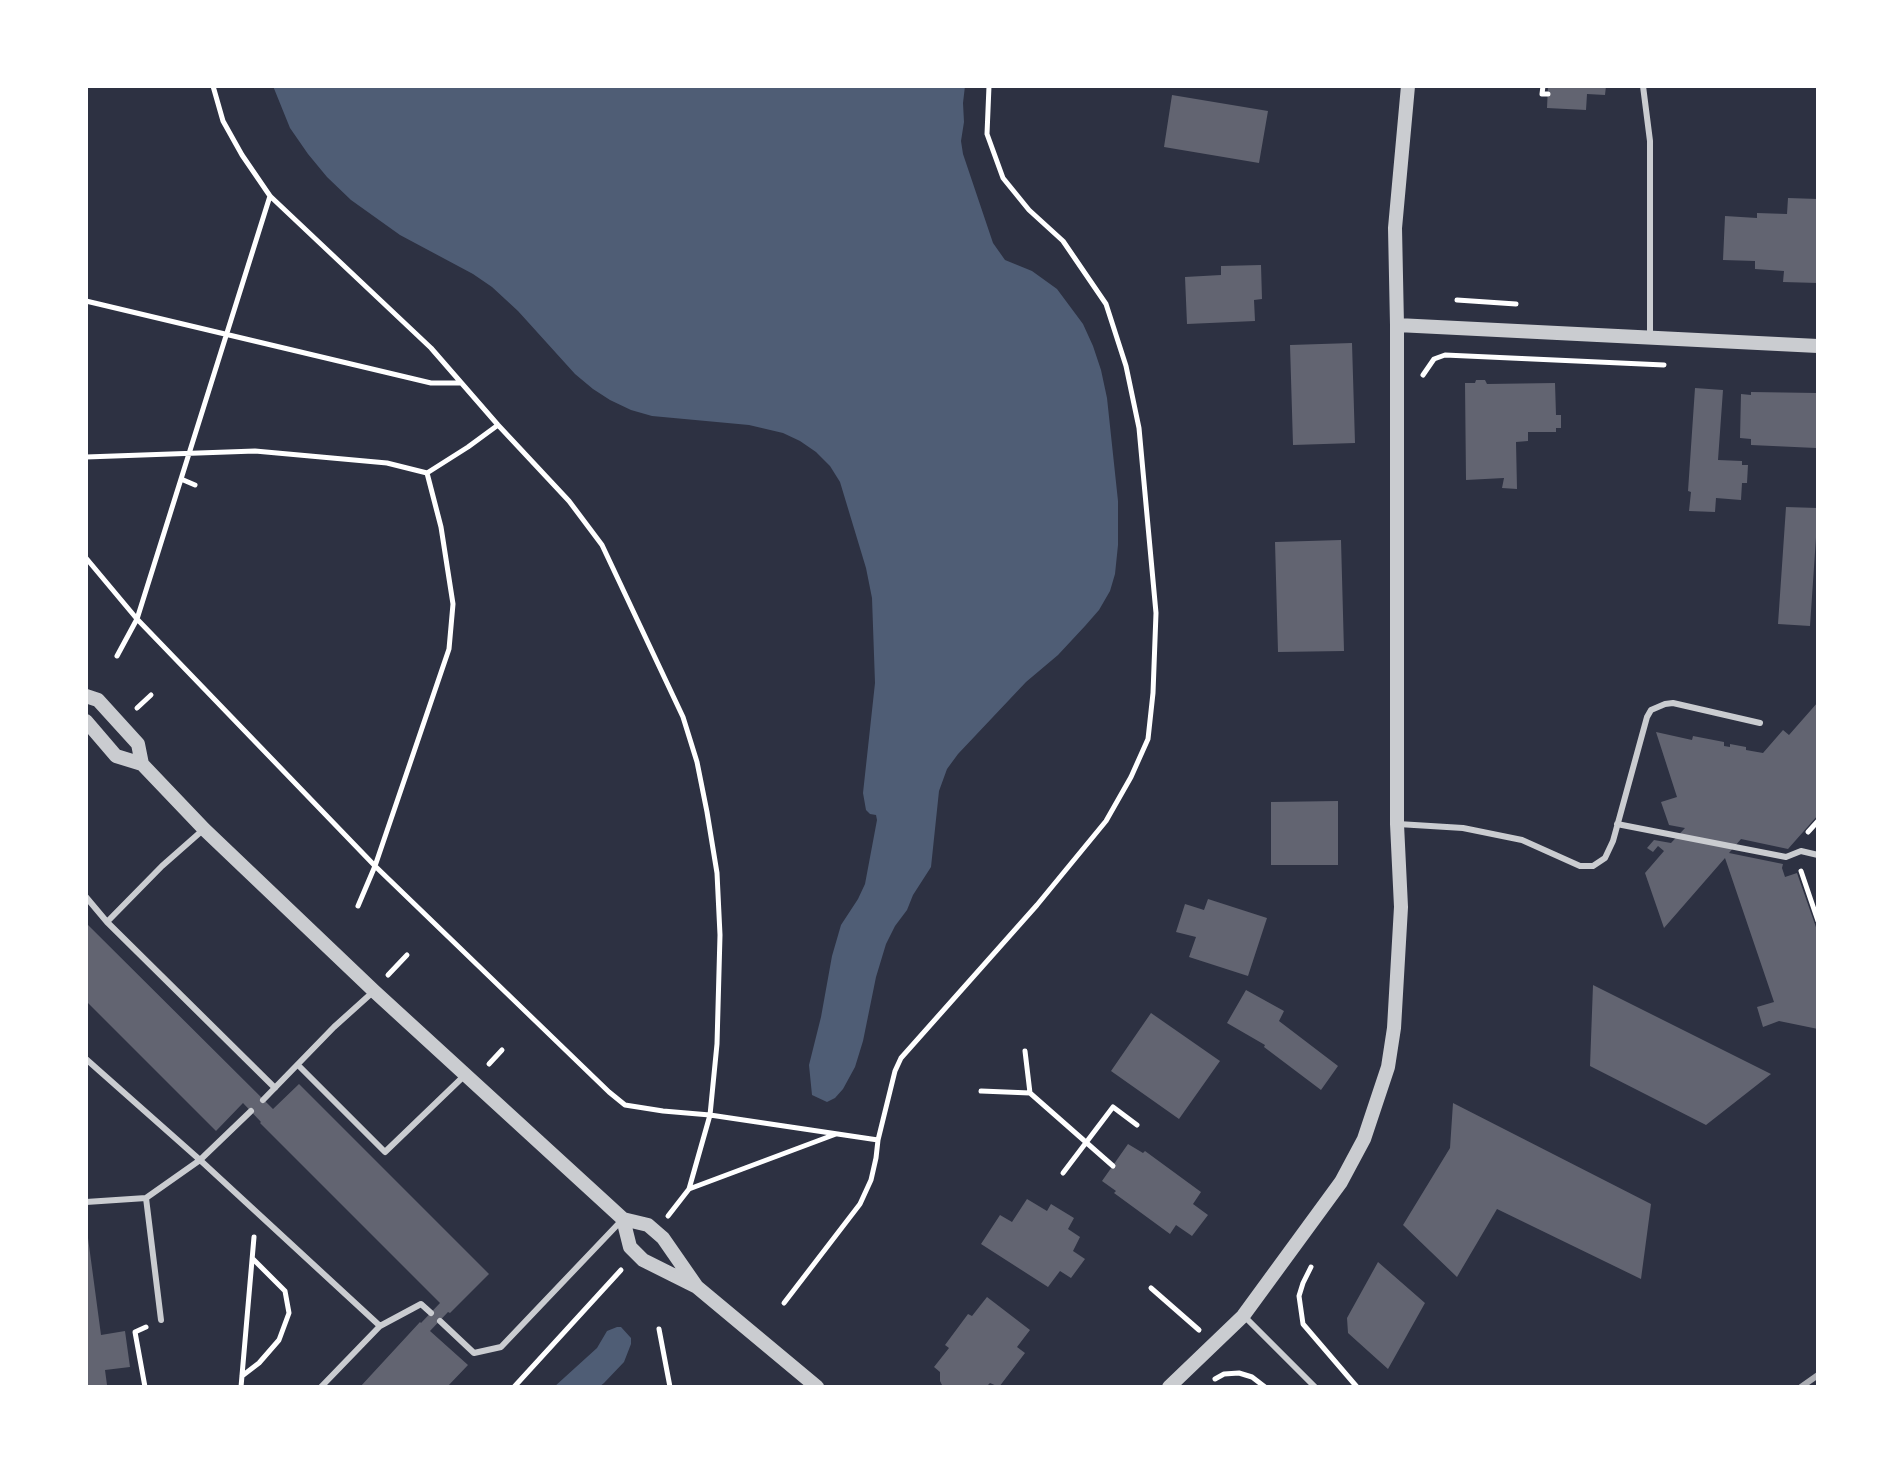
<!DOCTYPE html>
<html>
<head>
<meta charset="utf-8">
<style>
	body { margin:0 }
	#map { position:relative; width:1904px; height:1473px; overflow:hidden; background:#2d3142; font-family:Inter,sans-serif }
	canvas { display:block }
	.frame { position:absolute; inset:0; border:88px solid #fff; pointer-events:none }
</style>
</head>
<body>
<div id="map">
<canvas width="1904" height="1473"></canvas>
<div class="frame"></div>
</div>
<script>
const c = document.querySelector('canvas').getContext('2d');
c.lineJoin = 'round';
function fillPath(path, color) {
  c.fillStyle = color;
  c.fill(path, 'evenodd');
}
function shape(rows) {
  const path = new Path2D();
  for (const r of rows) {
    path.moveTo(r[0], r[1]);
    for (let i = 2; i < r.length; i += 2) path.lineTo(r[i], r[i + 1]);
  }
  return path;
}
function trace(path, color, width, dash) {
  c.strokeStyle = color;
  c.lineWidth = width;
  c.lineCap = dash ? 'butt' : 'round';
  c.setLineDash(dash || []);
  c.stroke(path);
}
const water = shape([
	[273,86,965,86,963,103,964,122,961,141,963,154,993,243,1005,260,1032,271,1057,289,1083,324,1093,346,1101,370,1107,398,1118,501,1118,545,1115,574,1110,591,1099,610,1085,626,1058,655,1026,682,958,754,947,769,939,791,931,867,913,895,907,910,895,926,886,944,876,977,863,1041,855,1067,843,1089,835,1098,827,1102,812,1095,809,1065,821,1017,832,956,841,925,858,899,865,884,877,820,876,815,870,814,866,810,863,793,875,683,872,598,866,568,840,482,830,466,816,452,800,441,783,433,749,425,652,416,631,410,610,400,593,389,575,374,518,311,492,287,473,274,400,235,351,200,327,177,308,154,290,128],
	[617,1327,621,1327,631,1338,631,1344,624,1362,604,1383,599,1387,554,1387,597,1348,607,1331]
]);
const building = shape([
	[1548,86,1606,86,1605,95,1587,94,1586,110,1547,108],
	[1172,95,1268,111,1259,163,1164,147],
	[1788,198,1818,199,1818,283,1783,282,1784,271,1755,269,1755,261,1723,260,1725,216,1757,218,1757,213,1787,214],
	[1261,265,1262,299,1254,300,1255,321,1187,324,1185,277,1221,275,1221,266],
	[1352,343,1355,443,1293,445,1290,345],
	[1476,380,1485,380,1487,384,1555,383,1556,415,1561,415,1561,428,1556,428,1556,432,1528,432,1528,441,1516,442,1517,489,1502,488,1504,478,1466,480,1465,383,1475,383],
	[1695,388,1723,390,1718,460,1742,461,1742,465,1748,465,1747,483,1742,483,1741,500,1716,498,1715,512,1689,511,1691,492,1688,491],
	[1751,392,1817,393,1816,448,1751,445,1751,439,1740,438,1741,394,1751,395],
	[1786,507,1818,508,1810,626,1778,624],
	[1341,540,1344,651,1278,652,1275,542],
	[1818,702,1818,815,1788,849,1741,839,1729,853,1783,864,1782,868,1785,877,1797,873,1818,933,1818,964,1817,965,1818,1029,1779,1021,1763,1027,1757,1007,1774,1002,1725,858,1664,928,1645,873,1664,851,1658,846,1653,852,1647,848,1654,840,1671,843,1685,828,1669,825,1661,802,1677,797,1656,732,1692,740,1693,736,1724,742,1724,746,1730,747,1730,744,1746,747,1746,750,1763,753,1783,730,1789,735],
	[1338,801,1338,865,1271,865,1271,802],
	[1208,899,1267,918,1248,976,1189,957,1196,937,1176,932,1185,904,1204,910],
	[86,923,273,1109,299,1084,489,1274,450,1313,448,1312,430,1331,468,1365,447,1387,360,1387,420,1322,421,1323,440,1303,260,1123,261,1122,243,1103,216,1131,86,1001],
	[1593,985,1771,1074,1706,1125,1590,1066],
	[1246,990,1284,1011,1279,1021,1338,1066,1321,1090,1264,1047,1265,1045,1227,1023],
	[1151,1013,1220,1061,1179,1119,1111,1071],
	[1453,1103,1651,1204,1641,1279,1497,1209,1457,1277,1403,1225,1450,1148],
	[1128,1144,1143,1153,1145,1151,1201,1192,1193,1204,1208,1215,1192,1236,1176,1225,1170,1234,1114,1193,1116,1191,1102,1181],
	[1027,1199,1047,1211,1051,1204,1074,1218,1068,1229,1080,1237,1073,1251,1085,1259,1071,1278,1060,1271,1048,1287,981,1244,1000,1215,1012,1222],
	[86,1238,88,1238,101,1335,125,1331,130,1367,105,1370,107,1385,90,1387,86,1387],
	[1378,1262,1425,1303,1388,1369,1348,1333,1347,1318],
	[987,1297,1030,1330,1017,1347,1025,1353,999,1387,990,1383,986,1387,943,1387,940,1381,940,1372,934,1367,949,1348,945,1345,968,1314,972,1316]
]);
const path = shape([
	[213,86,223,121,242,155,270,196,431,348,498,425,569,501,602,545,683,717,697,762,707,812,717,873,720,935,717,1044,710,1115,689,1189,668,1216],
	[1543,86,1542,94,1548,94],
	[1457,300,1516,304],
	[86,301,431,383,461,383],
	[1423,375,1434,359,1445,355,1664,365],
	[86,457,255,451,387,463,427,473,468,447,498,425],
	[181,479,195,485],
	[86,558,137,619,375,866,609,1092,625,1105,663,1111,710,1115,878,1140,895,1071,901,1058,1037,905,1106,821,1131,777,1148,739,1153,693,1156,613,1139,428,1126,366,1106,304,1063,241,1029,210,1003,178,987,134,989,86],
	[117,656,137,619,270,196],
	[137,708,151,695],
	[1808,832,1818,821],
	[1801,871,1818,921],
	[358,906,375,866,449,649,453,604,441,527,427,473],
	[388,975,407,955],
	[1025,1051,1030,1093,1113,1166],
	[489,1064,502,1050],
	[981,1091,1030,1093],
	[1063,1173,1113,1107,1137,1125],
	[689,1189,836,1134],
	[1311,1267,1303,1283,1299,1296,1303,1324,1357,1387],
	[1151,1288,1199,1330],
	[784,1303,860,1204,871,1180,876,1158,878,1140],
	[659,1329,670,1387],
	[242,1376,259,1363,279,1340,289,1313,285,1291,253,1259],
	[1215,1379,1224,1374,1239,1373,1252,1377,1265,1387],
	[145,1387,135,1332,146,1327],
	[241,1387,254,1237],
	[514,1387,621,1270]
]);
const service = shape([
	[1643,86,1650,141,1650,338],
	[1398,824,1463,828,1522,840,1580,866,1593,866,1605,858,1613,841,1647,717,1651,710,1665,704,1673,703,1760,723],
	[1617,824,1786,857,1801,851,1818,855],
	[86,897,107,922,275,1088],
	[107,922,162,866,204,829],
	[86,1059,200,1160,380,1326,421,1304,431,1313],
	[298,1065,385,1152,465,1075],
	[263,1100,334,1027,374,991],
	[146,1198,161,1320],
	[86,1202,146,1198,200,1160,251,1111],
	[1244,1316,1315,1387],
	[440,1321,474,1353,501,1347,621,1221],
	[321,1387,380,1326]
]);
const tertiary = shape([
	[1397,325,1818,346],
	[86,696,98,700,138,744,142,764],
	[86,721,116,756,142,764,204,829,374,991,623,1219,648,1225,663,1238,697,1287],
	[623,1219,630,1247,643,1260,697,1287,817,1387],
	[1169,1387,1243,1316,1341,1182,1364,1139,1388,1067,1394,1028,1401,907,1397,824,1397,325,1395,228,1408,86]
]);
const rail = shape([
	[1801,1387,1818,1375]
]);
fillPath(water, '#4f5d75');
fillPath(building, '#626471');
trace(path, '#fff', 5);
trace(service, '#caccd0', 6);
trace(tertiary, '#caccd0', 14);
trace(rail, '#abadb3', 6);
</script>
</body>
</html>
